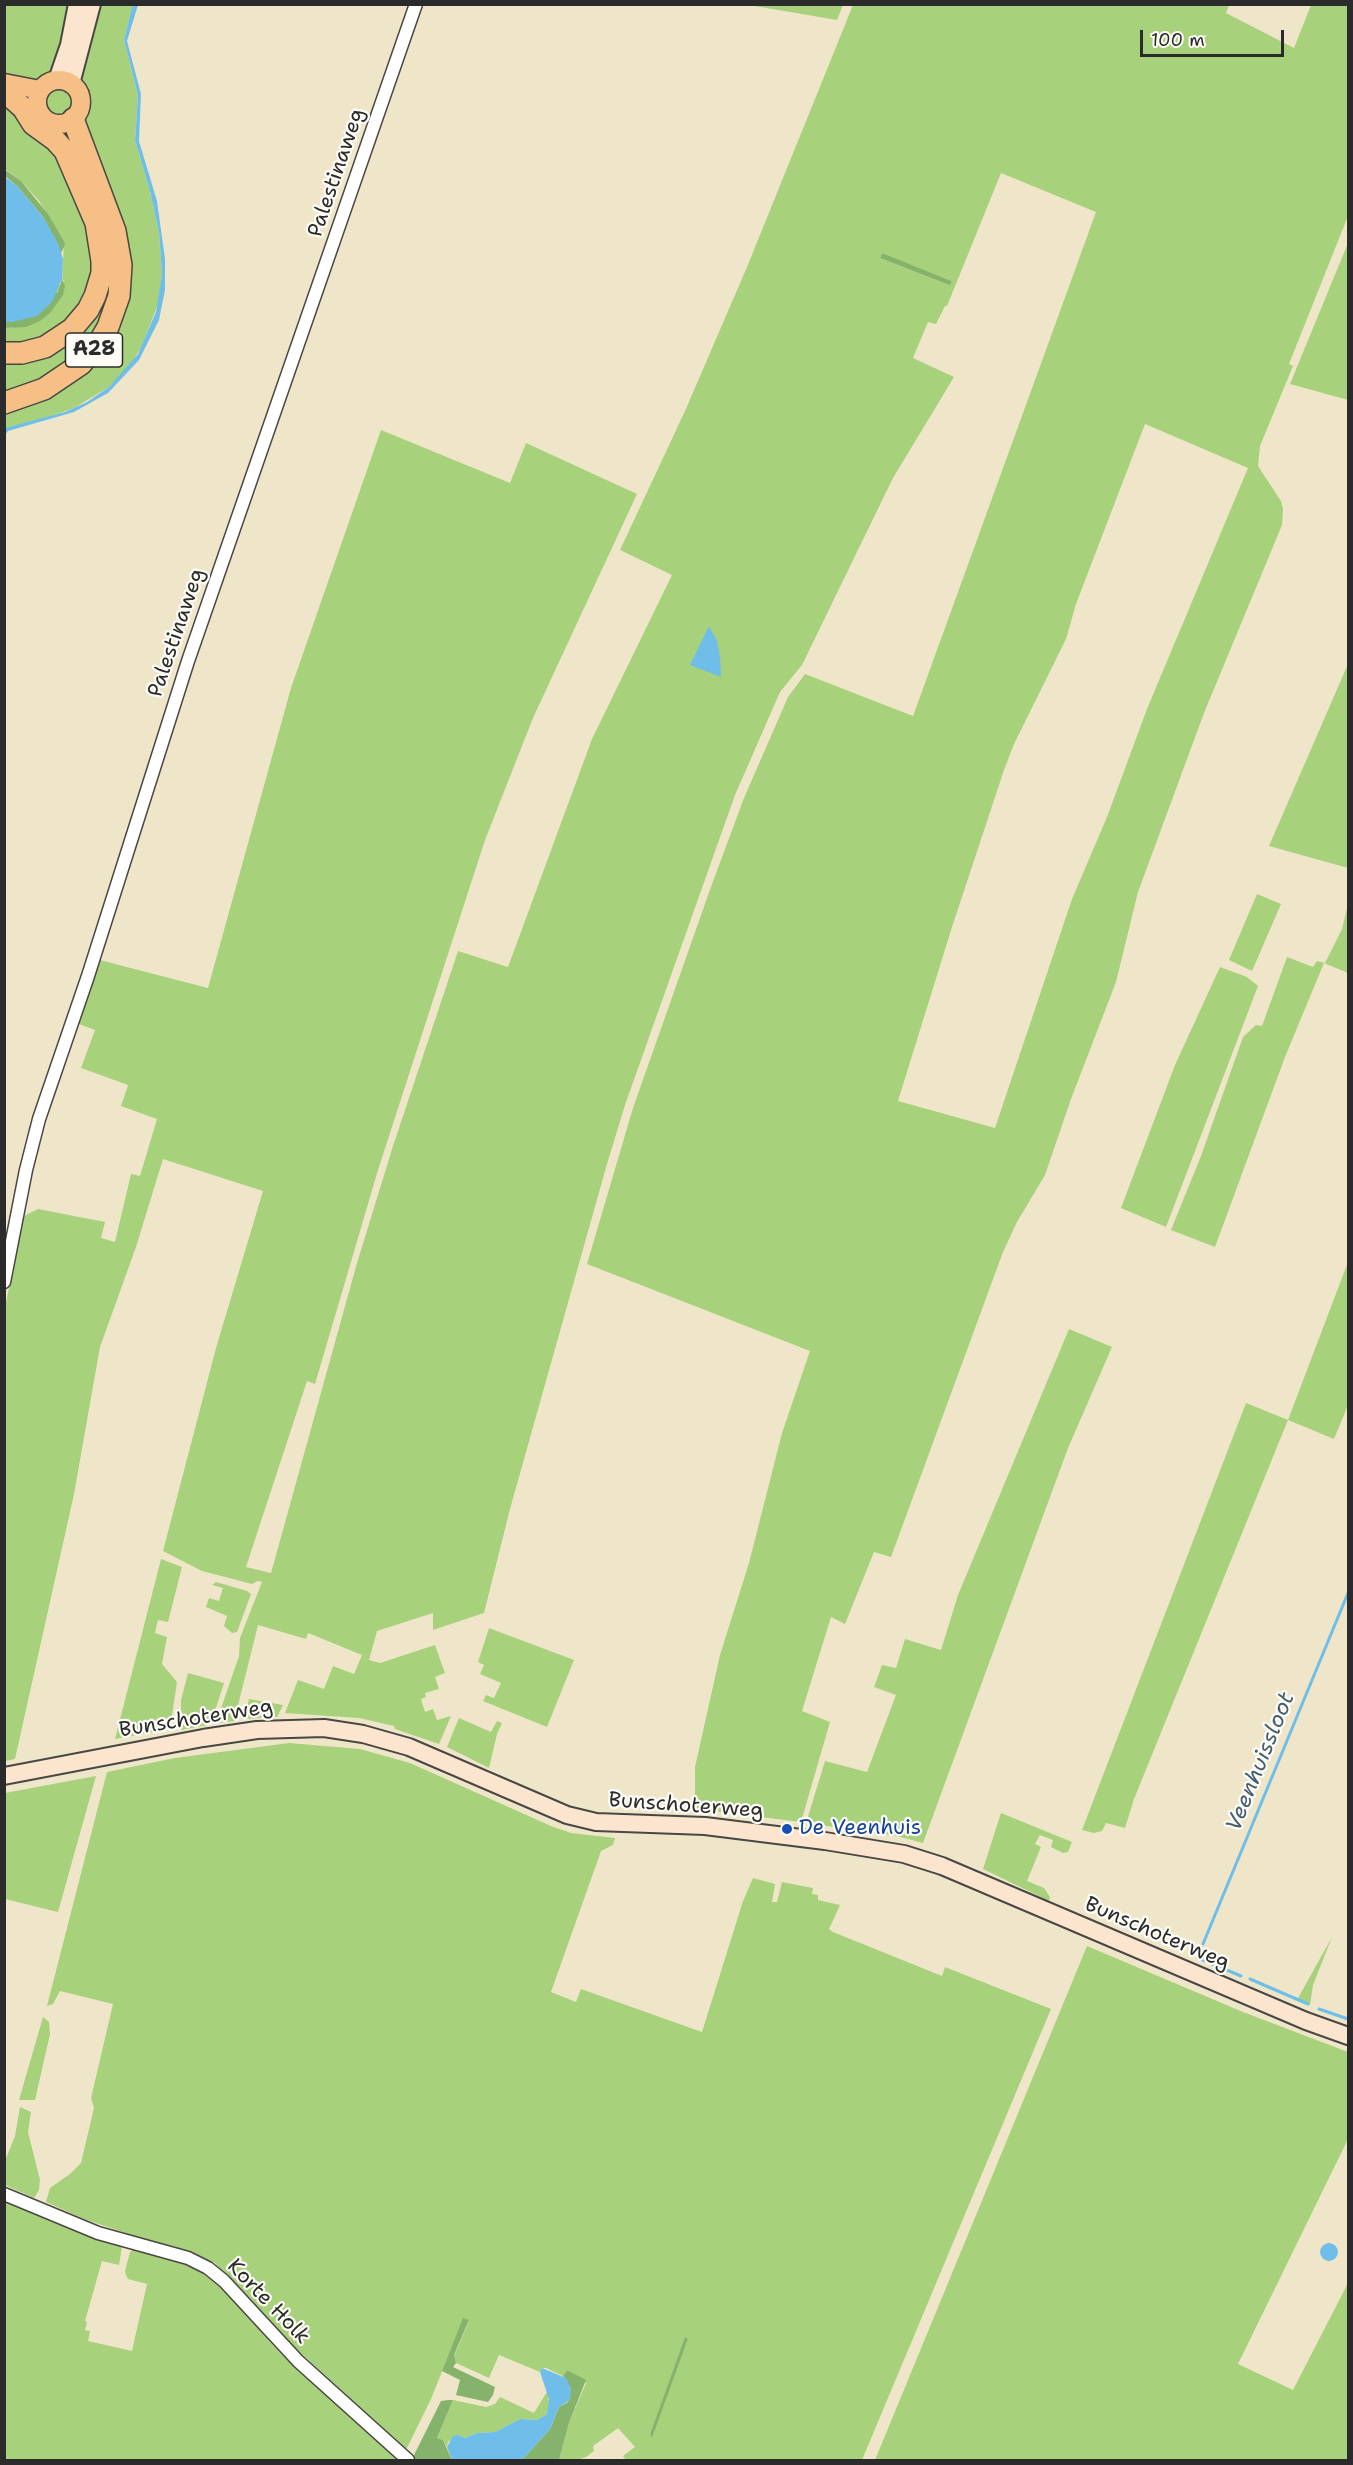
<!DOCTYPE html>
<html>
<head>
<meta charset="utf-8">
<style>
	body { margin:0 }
	#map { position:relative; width:1353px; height:2465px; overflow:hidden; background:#efe6ca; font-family:"Shantell Sans",sans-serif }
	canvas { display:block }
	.frame { position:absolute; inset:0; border:6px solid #2b2b2b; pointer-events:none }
	.scale { position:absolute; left:1140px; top:30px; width:144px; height:27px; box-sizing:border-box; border:3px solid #2b2b2b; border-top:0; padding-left:8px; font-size:18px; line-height:21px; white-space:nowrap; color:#2b2b2b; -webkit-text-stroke:4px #fdfcf7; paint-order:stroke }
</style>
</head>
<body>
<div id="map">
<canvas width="1353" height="2465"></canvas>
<div class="frame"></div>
<div class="scale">100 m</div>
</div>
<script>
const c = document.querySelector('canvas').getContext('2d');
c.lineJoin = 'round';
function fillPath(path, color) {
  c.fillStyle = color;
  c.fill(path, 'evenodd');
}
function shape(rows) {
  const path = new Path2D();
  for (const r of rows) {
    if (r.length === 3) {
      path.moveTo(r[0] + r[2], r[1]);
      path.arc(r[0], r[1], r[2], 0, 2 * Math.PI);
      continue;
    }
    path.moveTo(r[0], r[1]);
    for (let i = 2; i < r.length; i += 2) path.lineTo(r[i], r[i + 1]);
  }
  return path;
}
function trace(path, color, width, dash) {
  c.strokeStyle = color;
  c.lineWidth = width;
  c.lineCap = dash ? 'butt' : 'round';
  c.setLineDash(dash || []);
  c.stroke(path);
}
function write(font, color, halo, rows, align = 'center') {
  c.font = font + ' "Shantell Sans",sans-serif';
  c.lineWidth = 4.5;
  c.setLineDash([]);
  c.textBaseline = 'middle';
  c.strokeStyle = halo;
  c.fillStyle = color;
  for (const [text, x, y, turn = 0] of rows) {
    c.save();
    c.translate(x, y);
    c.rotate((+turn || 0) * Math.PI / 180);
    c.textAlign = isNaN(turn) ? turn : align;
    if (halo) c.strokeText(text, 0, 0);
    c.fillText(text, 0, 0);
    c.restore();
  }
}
const green = shape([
	[4,5,75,5,54,75,40,82,5,79],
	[94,5,133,5,124,40,138,95,135,140,150,191,159,233,162,274,158,304,142,346,129,367,109,387,74,408,43,419,5,428,4,411,34,402,122,316,81,116,85,107,85,97,77,82],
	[749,5,843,4,843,5,837,20],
	[853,5,1229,5,1226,13,1294,48,1311,5,1348,5,1348,216,1289,364,1293,366,1260,446,1258,466,1281,501,1283,509,1282,525,1204,713,1138,892,1116,982,1071,1099,1045,1175,1017,1222,1003,1252,891,1557,874,1552,845,1624,831,1617,802,1711,830,1722,801,1822,705,1810,689,1812,695,1797,695,1767,720,1655,749,1563,782,1433,810,1351,587,1264,633,1108,712,884,744,798,788,697,805,674,913,716,1096,212,1001,173,947,306,945,306,936,324,928,322,913,358,954,377,893,478,802,665,780,692,735,795,625,1105,607,1164,510,1509,484,1613,433,1630,433,1613,377,1631,369,1660,380,1663,435,1645,445,1673,435,1677,439,1689,425,1693,426,1697,421,1699,425,1712,433,1709,437,1720,451,1716,439,1744,395,1729,394,1726,359,1718,285,1713,298,1680,324,1689,333,1666,354,1674,362,1655,308,1633,306,1639,258,1625,234,1721,218,1723,217,1720,239,1656,240,1638,262,1582,258,1581,252,1584,202,1571,163,1551,216,1348,263,1191,163,1159,136,1247,100,1347,74,1494,15,1759,5,1761,4,1312,24,1216,38,1209,105,1222,101,1238,115,1242,131,1174,140,1176,157,1119,121,1106,128,1085,81,1068,95,1030,76,1023,96,959,208,988,291,688,381,430,510,483,526,443,637,494,533,718,485,840,378,1170,315,1384,307,1381,246,1567,271,1573,357,1263,393,1146,458,951,508,967,592,739,672,575,620,550,685,411,747,267],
	[882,253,951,284,949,285,880,258],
	[1145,424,1248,468,1147,709,1107,817,1072,899,995,1128,898,1101,952,927,1004,770,1014,744,1066,639,1076,604],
	[59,102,14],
	[5,100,49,140,79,201,94,253,91,286,69,321,33,342,5,344,5,328,12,328,64,281,62,279,64,241,39,201,21,181,5,169],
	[1348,243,1348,400,1290,384],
	[110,275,115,296,79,361,5,399,5,356,36,353],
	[1348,664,1348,868,1269,846],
	[1257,894,1281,904,1252,971,1229,960],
	[1348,904,1348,973,1324,963,1285,1057,1215,1247,1171,1230,1201,1156,1243,1037,1256,1025,1262,1026,1287,957,1313,967,1317,961,1325,963,1342,929],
	[1220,967,1247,977,1258,986,1166,1227,1121,1208,1175,1065],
	[1348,1262,1348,1405,1334,1439,1288,1420,1134,1799,1125,1828,1106,1823,1102,1831,1094,1833,1082,1830,1246,1403,1288,1420],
	[1069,1329,1112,1347,1068,1448,923,1843,897,1836,806,1823,825,1761,867,1772,896,1695,874,1687,882,1665,896,1668,905,1639,941,1650,958,1595],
	[161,1559,182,1567,168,1622,158,1620,155,1633,167,1637,162,1664,177,1682,170,1729,115,1739],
	[216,1582,247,1591,251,1594,237,1632,232,1633,224,1626,227,1616,206,1607,209,1598,219,1601,223,1588,212,1585],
	[489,1628,574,1660,547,1727,483,1701,486,1695,494,1698,501,1683,480,1674,484,1665,478,1662],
	[188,1673,224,1683,211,1723,208,1725,181,1730,181,1700],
	[249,1699,283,1705,277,1717,244,1719],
	[459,1718,491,1732,497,1721,502,1723,497,1734,489,1768,447,1747],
	[289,1743,360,1749,410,1763,551,1826,571,1833,615,1838,613,1845,601,1851,551,1992,576,2002,581,1989,702,2032,743,1901,753,1878,775,1884,772,1902,777,1902,782,1882,813,1888,812,1894,818,1895,818,1900,840,1905,829,1929,833,1932,942,1976,945,1967,1051,2009,862,2460,626,2460,623,2456,635,2447,618,2428,593,2446,594,2451,586,2457,577,2460,559,2460,569,2423,586,2383,567,2370,563,2376,546,2368,542,2368,540,2372,499,2355,489,2378,456,2363,454,2356,469,2321,463,2319,431,2399,406,2450,278,2332,215,2263,84,2219,46,2202,50,2188,70,2174,81,2163,94,2108,91,2098,113,2004,60,1991,53,2004,47,2006,107,1772,175,1758],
	[685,2338,688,2339,652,2437,650,2434],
	[96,1776,58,1912,5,1899,5,1793],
	[1001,1813,1072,1842,1068,1852,1063,1853,1051,1847,1053,1840,1040,1835,1035,1844,1041,1847,1027,1881,1044,1888,1050,1897,1049,1901,983,1869],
	[1332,1937,1313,1985,1310,2005,1297,2000],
	[1087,1946,1243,2012,1348,2052,1348,2139,1238,2364,1293,2390,1348,2283,1348,2460,875,2460],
	[43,2017,49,2022,50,2034,35,2100,19,2100],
	[20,2107,31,2112,28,2132,40,2180,39,2190,34,2198,5,2185,5,2161,15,2136],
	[4,2197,62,2225,122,2246,119,2265,102,2261,85,2321,87,2322,85,2330,90,2331,88,2341,132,2351,147,2284,128,2279,126,2275,125,2271,130,2252,134,2249,187,2264,200,2270,217,2281,279,2352,397,2460,5,2460],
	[548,2390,549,2407,547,2414,537,2420,520,2419,495,2432,477,2433,465,2438,458,2435,448,2442,447,2447,443,2440,437,2438,453,2400,486,2407,495,2404,500,2397,534,2413]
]);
const forest = shape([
	[4,169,21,181,48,214,64,241,65,245,61,253,43,217,17,186,5,176],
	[882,253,951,281,951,284,949,285,880,258],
	[62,279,65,286,63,295,50,313,40,321,26,327,5,328,4,322,12,322,58,292],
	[463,2318,469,2320,454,2355,456,2363,453,2367,495,2387,493,2395,488,2402,456,2395,460,2380,442,2371],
	[685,2337,688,2339,652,2438,650,2434],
	[567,2370,586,2380,569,2423,559,2460,522,2460,550,2429,559,2407,568,2402,571,2389,563,2376],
	[448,2400,453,2400,437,2438,443,2440,452,2460,417,2460,413,2457,441,2401]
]);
const water = shape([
	[133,4,138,5,127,41,141,94,139,141,157,201,165,259,165,290,159,320,139,360,108,393,74,412,8,431,5,435,5,428,65,412,87,402,109,387,138,354,156,312,162,274,159,233,150,191,135,140,138,95,124,40],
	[4,176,17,186,43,217,58,243,63,259,62,279,52,302,37,316,12,322,4,322],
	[709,626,717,641,720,656,721,677,690,665],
	[1329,2252,9],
	[542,2368,566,2378,571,2389,570,2400,559,2407,550,2429,522,2460,452,2460,447,2447,453,2436,458,2435,465,2438,477,2433,495,2432,520,2419,537,2420,547,2414,549,2399,540,2372]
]);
const stream = shape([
	[1203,1944,1348,1593],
	[1201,1949,1198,1958,1241,1976],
	[1250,1979,1308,2004],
	[1319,2009,1348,2019]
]);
const street = shape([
	[4,1282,26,1170,39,1119,88,976,188,661,416,4],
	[4,2194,98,2233,188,2258,208,2268,224,2281,298,2361,408,2460]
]);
const secondary = shape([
	[57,80,69,45,77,4],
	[71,84,92,4],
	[4,1776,203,1738,257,1730,324,1728,363,1734,409,1747,567,1815,596,1822,705,1826,825,1841,904,1854,942,1866,1306,2021,1348,2036]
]);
const primary = shape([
	[59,102,22],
	[4,83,40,90]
]);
const highway = shape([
	[4,91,23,108,33,124,55,140,65,151,96,223,102,261,102,273,95,296,88,310,72,329,45,347,22,353,4,353],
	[4,403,44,389,81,364,100,341,108,327,119,296,121,265,115,231,73,119]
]);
const markers = [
	[787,1829,6,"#1a4fb4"]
];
const shields = [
	[94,350,57]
];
const shieldNames = [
	["A28",94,350]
];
const streetNames = [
	["Palestinaweg",337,173,-71],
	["Palestinaweg",177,633,-71],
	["Bunschoterweg",196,1719,-9],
	["Bunschoterweg",686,1806,4],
	["Bunschoterweg",1157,1934,23],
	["Korte Holk",268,2302,46]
];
const transitNames = [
	["De Veenhuis",799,1829]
];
const waterNames = [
	["Veenhuissloot",1261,1762,-68]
];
fillPath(green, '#a8d17c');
fillPath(forest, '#86b36c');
fillPath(water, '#6fbee9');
trace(stream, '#6fbee9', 3);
trace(street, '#484743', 15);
trace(secondary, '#484743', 20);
trace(primary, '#484743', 21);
trace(highway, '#484743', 24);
trace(street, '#fff', 12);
trace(secondary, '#fbe5cf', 16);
trace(primary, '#f5bf86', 18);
trace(highway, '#f5bf86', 21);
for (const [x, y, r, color] of markers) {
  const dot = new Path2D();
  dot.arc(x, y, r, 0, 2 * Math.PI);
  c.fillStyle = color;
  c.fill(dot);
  trace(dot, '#fdfcf7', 2);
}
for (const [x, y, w] of shields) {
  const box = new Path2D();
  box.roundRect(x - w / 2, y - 17, w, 34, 4.5);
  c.fillStyle = '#fdfcf7';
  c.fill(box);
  trace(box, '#2b2b2b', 1.5);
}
write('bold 20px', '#2b2b2b', null, shieldNames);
write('21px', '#2b2b2b', '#fdfcf7', streetNames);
write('21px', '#164399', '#fdfcf7', transitNames, 'left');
write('italic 22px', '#435e6e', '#fdfcf7', waterNames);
</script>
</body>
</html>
